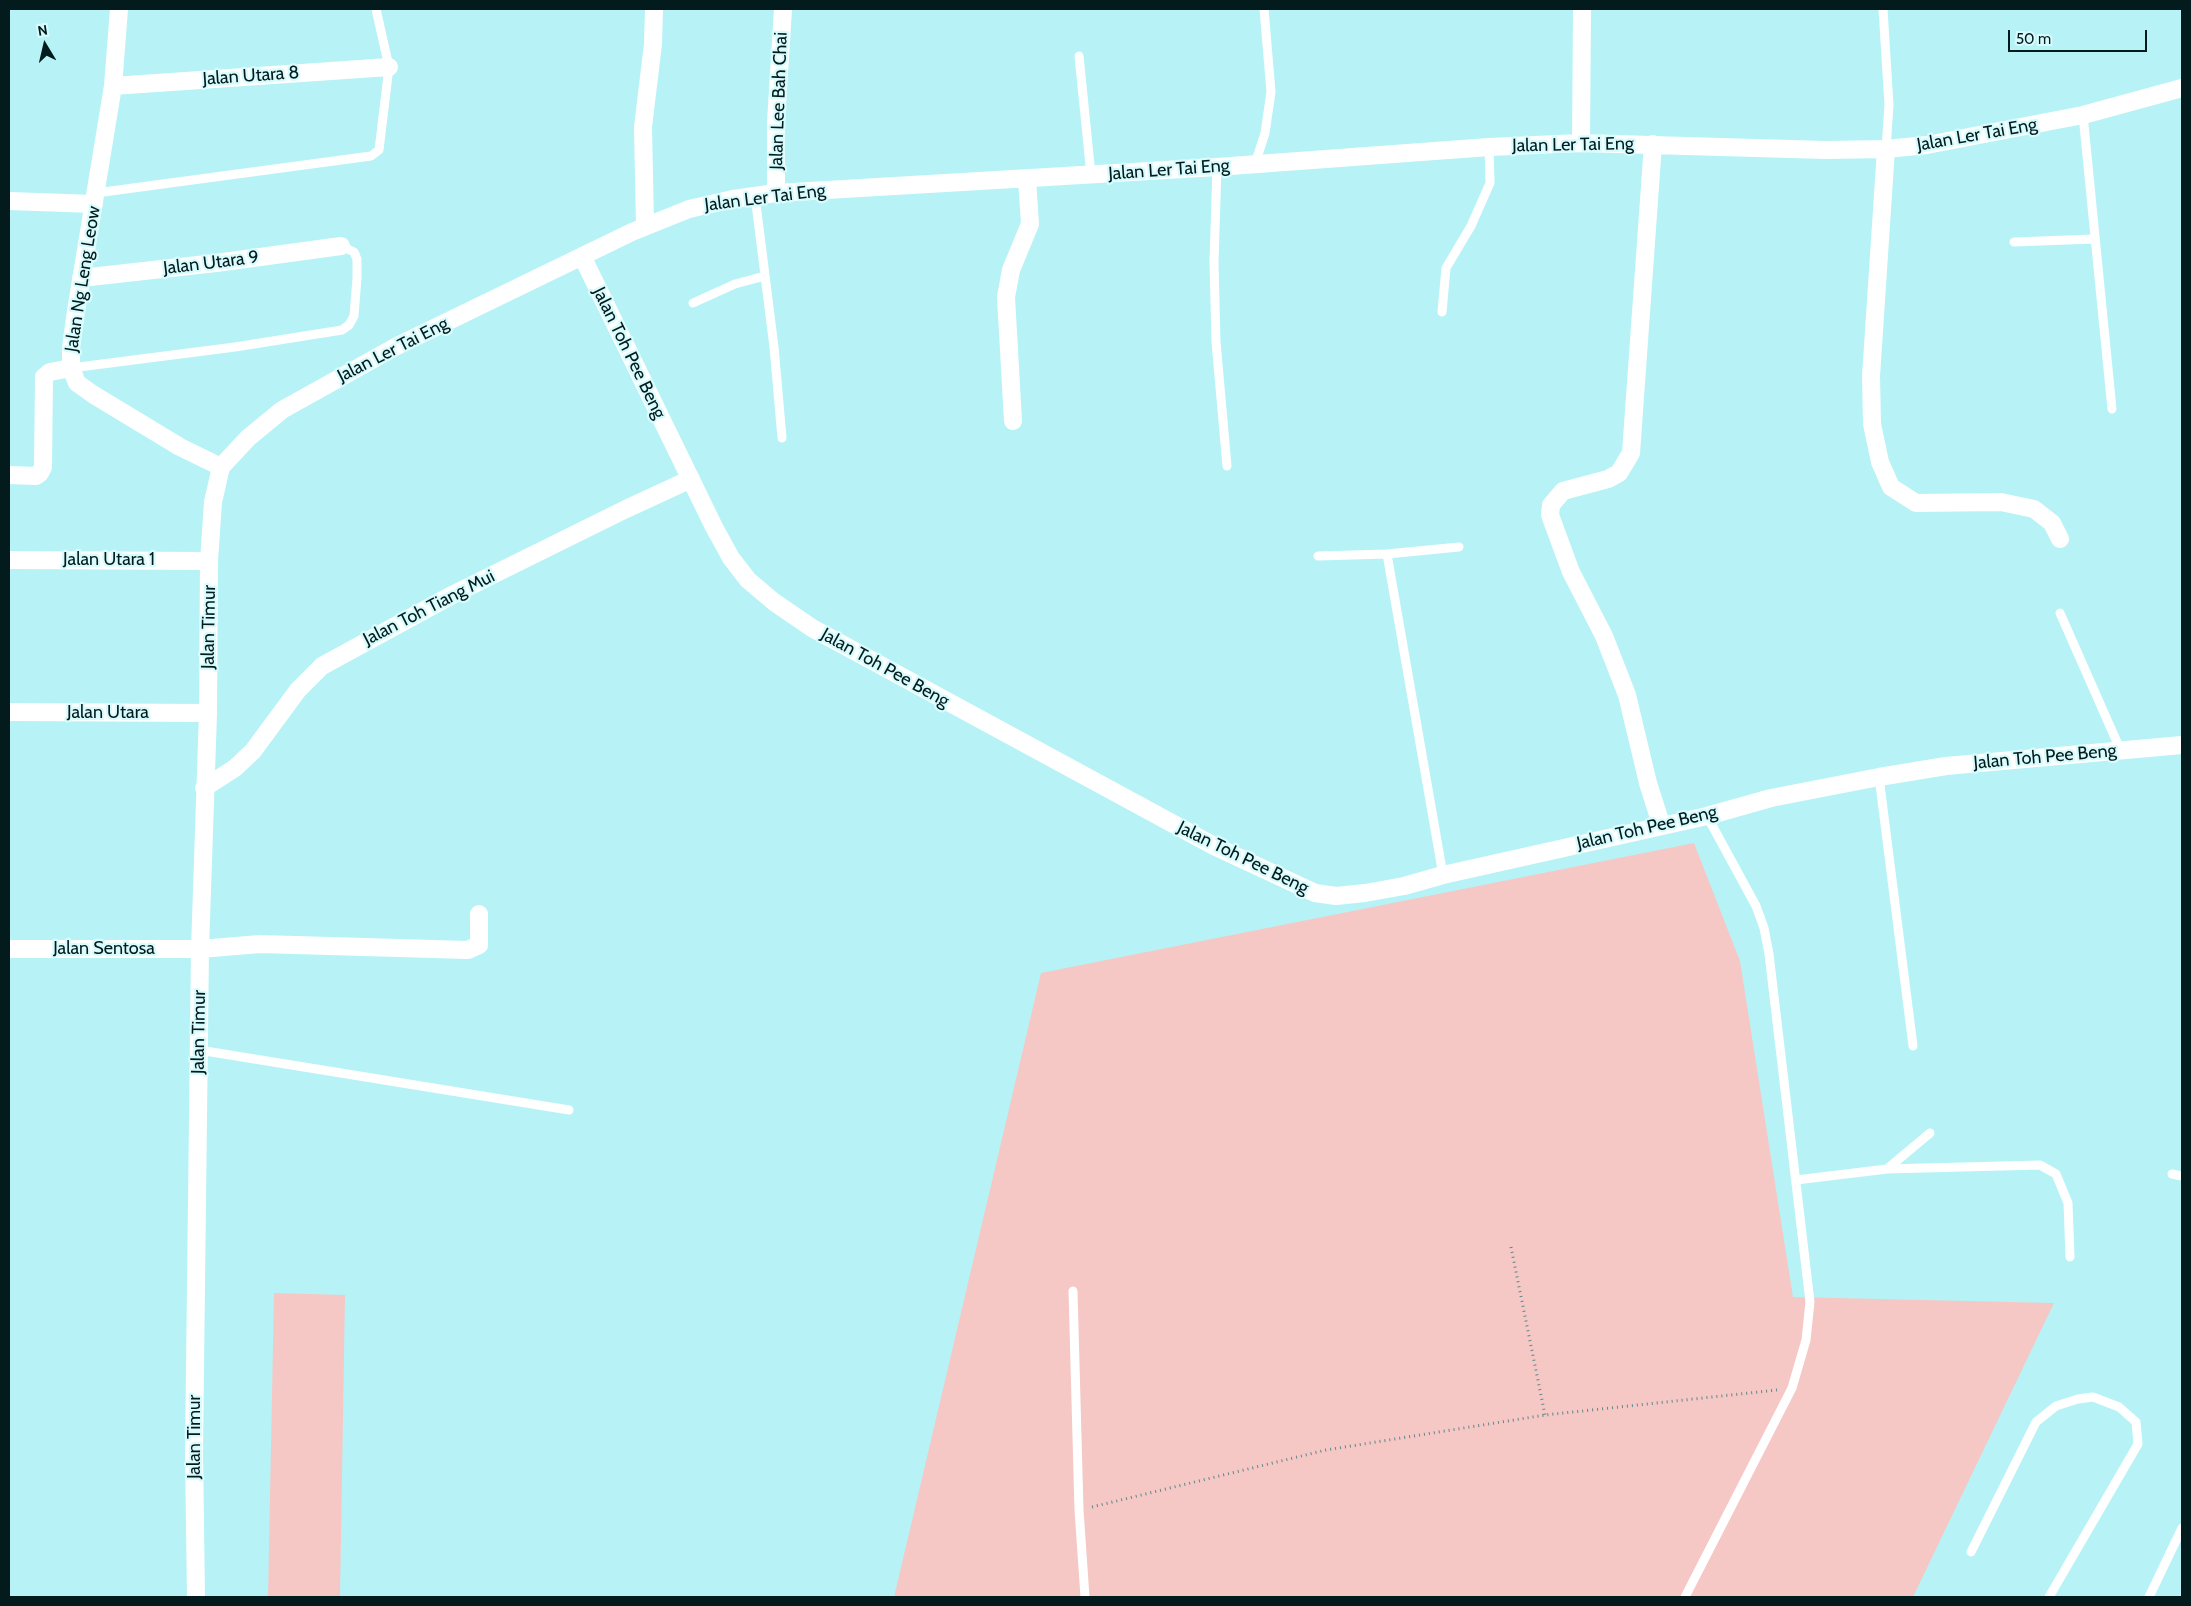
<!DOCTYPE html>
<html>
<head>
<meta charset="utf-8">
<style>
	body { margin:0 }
	#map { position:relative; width:2191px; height:1606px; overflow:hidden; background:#b7f3f6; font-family:Cabin,sans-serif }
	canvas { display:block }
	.frame { position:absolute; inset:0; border:10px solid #031b1c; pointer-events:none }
	.north { position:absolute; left:20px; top:20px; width:50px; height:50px; -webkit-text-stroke:4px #d8fbfd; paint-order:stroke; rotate:351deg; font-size:14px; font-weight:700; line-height:20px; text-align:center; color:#031b1c }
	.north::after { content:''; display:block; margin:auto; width:18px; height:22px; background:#031b1c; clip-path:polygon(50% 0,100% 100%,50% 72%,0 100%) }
	.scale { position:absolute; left:2008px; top:30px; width:139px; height:22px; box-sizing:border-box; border:2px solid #031b1c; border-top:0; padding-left:6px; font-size:15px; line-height:18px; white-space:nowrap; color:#031b1c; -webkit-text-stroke:4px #d8fbfd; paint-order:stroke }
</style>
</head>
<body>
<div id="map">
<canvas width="2191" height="1606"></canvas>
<div class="frame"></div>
<div class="north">N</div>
<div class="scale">50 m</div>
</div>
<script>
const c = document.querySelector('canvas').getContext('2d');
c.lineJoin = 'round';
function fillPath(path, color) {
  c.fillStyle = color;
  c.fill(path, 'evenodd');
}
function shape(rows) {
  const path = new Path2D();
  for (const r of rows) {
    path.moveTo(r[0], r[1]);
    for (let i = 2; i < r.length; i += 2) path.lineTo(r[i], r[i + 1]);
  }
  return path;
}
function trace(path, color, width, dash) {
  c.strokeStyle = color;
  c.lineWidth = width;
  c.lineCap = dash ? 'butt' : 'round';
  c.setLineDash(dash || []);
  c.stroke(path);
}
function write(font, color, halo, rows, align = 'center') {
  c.font = font + ' Cabin,sans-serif';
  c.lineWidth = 4.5;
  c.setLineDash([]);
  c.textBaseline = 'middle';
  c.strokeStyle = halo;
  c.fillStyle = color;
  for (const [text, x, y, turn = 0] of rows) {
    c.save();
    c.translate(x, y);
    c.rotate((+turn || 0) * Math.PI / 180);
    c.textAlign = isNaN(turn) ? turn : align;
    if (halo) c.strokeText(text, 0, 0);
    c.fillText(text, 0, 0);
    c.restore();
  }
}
const green = shape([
	[1694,843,1740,961,1793,1297,2054,1303,1913,1597,894,1597,1041,973],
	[274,1293,345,1295,340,1597,268,1597]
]);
const path = shape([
	[1511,1247,1545,1415],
	[1092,1507,1326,1450,1545,1415,1777,1390]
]);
const service = shape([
	[1883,9,1889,105,1886,149],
	[1079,56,1091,175],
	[2083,115,2112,409],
	[1255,164,1265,133,1271,92,1264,9],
	[1217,167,1214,262,1216,342,1227,466],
	[96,193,371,156,379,150,389,67,376,9],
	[755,196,774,347,782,438],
	[2014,242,2094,239],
	[693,303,735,284,765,276],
	[1442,312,1446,268,1471,226,1490,183,1489,147],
	[71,368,235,347,342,330,349,325,354,316,357,278,357,259,354,252,341,246],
	[1318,556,1387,554],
	[2060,613,2120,749],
	[1879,777,1913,1046],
	[1443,875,1387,554,1459,547],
	[199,1050,569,1110],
	[1887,1169,2040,1165,2056,1174,2068,1203,2070,1257],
	[2172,1174,2182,1176],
	[1796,1180,1887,1169,1930,1133],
	[1073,1291,1079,1510,1085,1597],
	[1971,1552,2036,1422,2056,1406,2078,1399,2093,1397,2119,1407,2136,1422,2138,1444,2049,1597],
	[1685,1597,1792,1388,1806,1340,1810,1302,1769,954,1764,928,1756,906,1707,816],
	[2149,1597,2182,1528]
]);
const minor = shape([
	[119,9,113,86,76,311,71,348,71,368,77,383,94,395,180,447,221,467],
	[113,86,389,67],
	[1581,143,1582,9],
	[1653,144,1631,453,1619,473,1608,479,1563,491,1551,505,1550,515,1571,572,1604,636,1627,695,1648,783,1661,824],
	[1886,149,1871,376,1872,424,1880,462,1891,487,1916,503,2001,502,2034,509,2052,523,2060,539],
	[776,193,776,122,783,9],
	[9,201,94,204],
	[645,226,643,127,653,44,654,9],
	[582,256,714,527,731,558,748,580,774,602,812,628,1214,846,1315,893,1336,896,1365,893,1404,886,1443,875,1707,816,1771,798,1879,777,1946,766,2182,745],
	[81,278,216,263,341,246],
	[1013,421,1006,297,1011,270,1030,224,1027,179],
	[9,475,36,476,40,473,43,467,44,377,50,372,71,368],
	[9,560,209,561],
	[9,712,208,713],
	[204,788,235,768,253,751,298,690,322,666,454,594,626,509,691,479],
	[9,949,200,949,260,944,468,950,479,945,479,914],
	[196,1597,194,1452,200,949,208,713,209,561,213,502,221,467,248,438,282,410,397,346,632,232,689,209,733,199,776,193,1217,167,1489,147,1581,143,1826,150,1886,149,1927,145,2083,115,2182,88]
]);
const streetNames = [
	["Jalan Utara 8",251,76,-4],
	["Jalan Lee Bah Chai",779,101,-88],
	["Jalan Ler Tai Eng",1977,135,-10],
	["Jalan Ler Tai Eng",1573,145,-1],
	["Jalan Ler Tai Eng",1169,170,-4],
	["Jalan Ler Tai Eng",765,198,-7],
	["Jalan Utara 9",211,263,-7],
	["Jalan Ng Leng Leow",83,279,-81],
	["Jalan Ler Tai Eng",393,350,-27],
	["Jalan Toh Pee Beng",629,353,64],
	["Jalan Utara 1",109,560],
	["Jalan Toh Tiang Mui",429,608,-27],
	["Jalan Timur",209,627,-89],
	["Jalan Toh Pee Beng",885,668,29],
	["Jalan Utara",108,713],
	["Jalan Toh Pee Beng",2045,757,-5],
	["Jalan Toh Pee Beng",1647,828,-13],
	["Jalan Toh Pee Beng",1243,858,26],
	["Jalan Sentosa",104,949],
	["Jalan Timur",199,1032,-89],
	["Jalan Timur",195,1437,-90]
];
fillPath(green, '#f5c8c6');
trace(path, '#5f898b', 3, [1, 4]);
trace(service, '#fff', 9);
trace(minor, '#fff', 18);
write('18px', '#031b1c', '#d8fbfd', streetNames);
</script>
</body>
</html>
